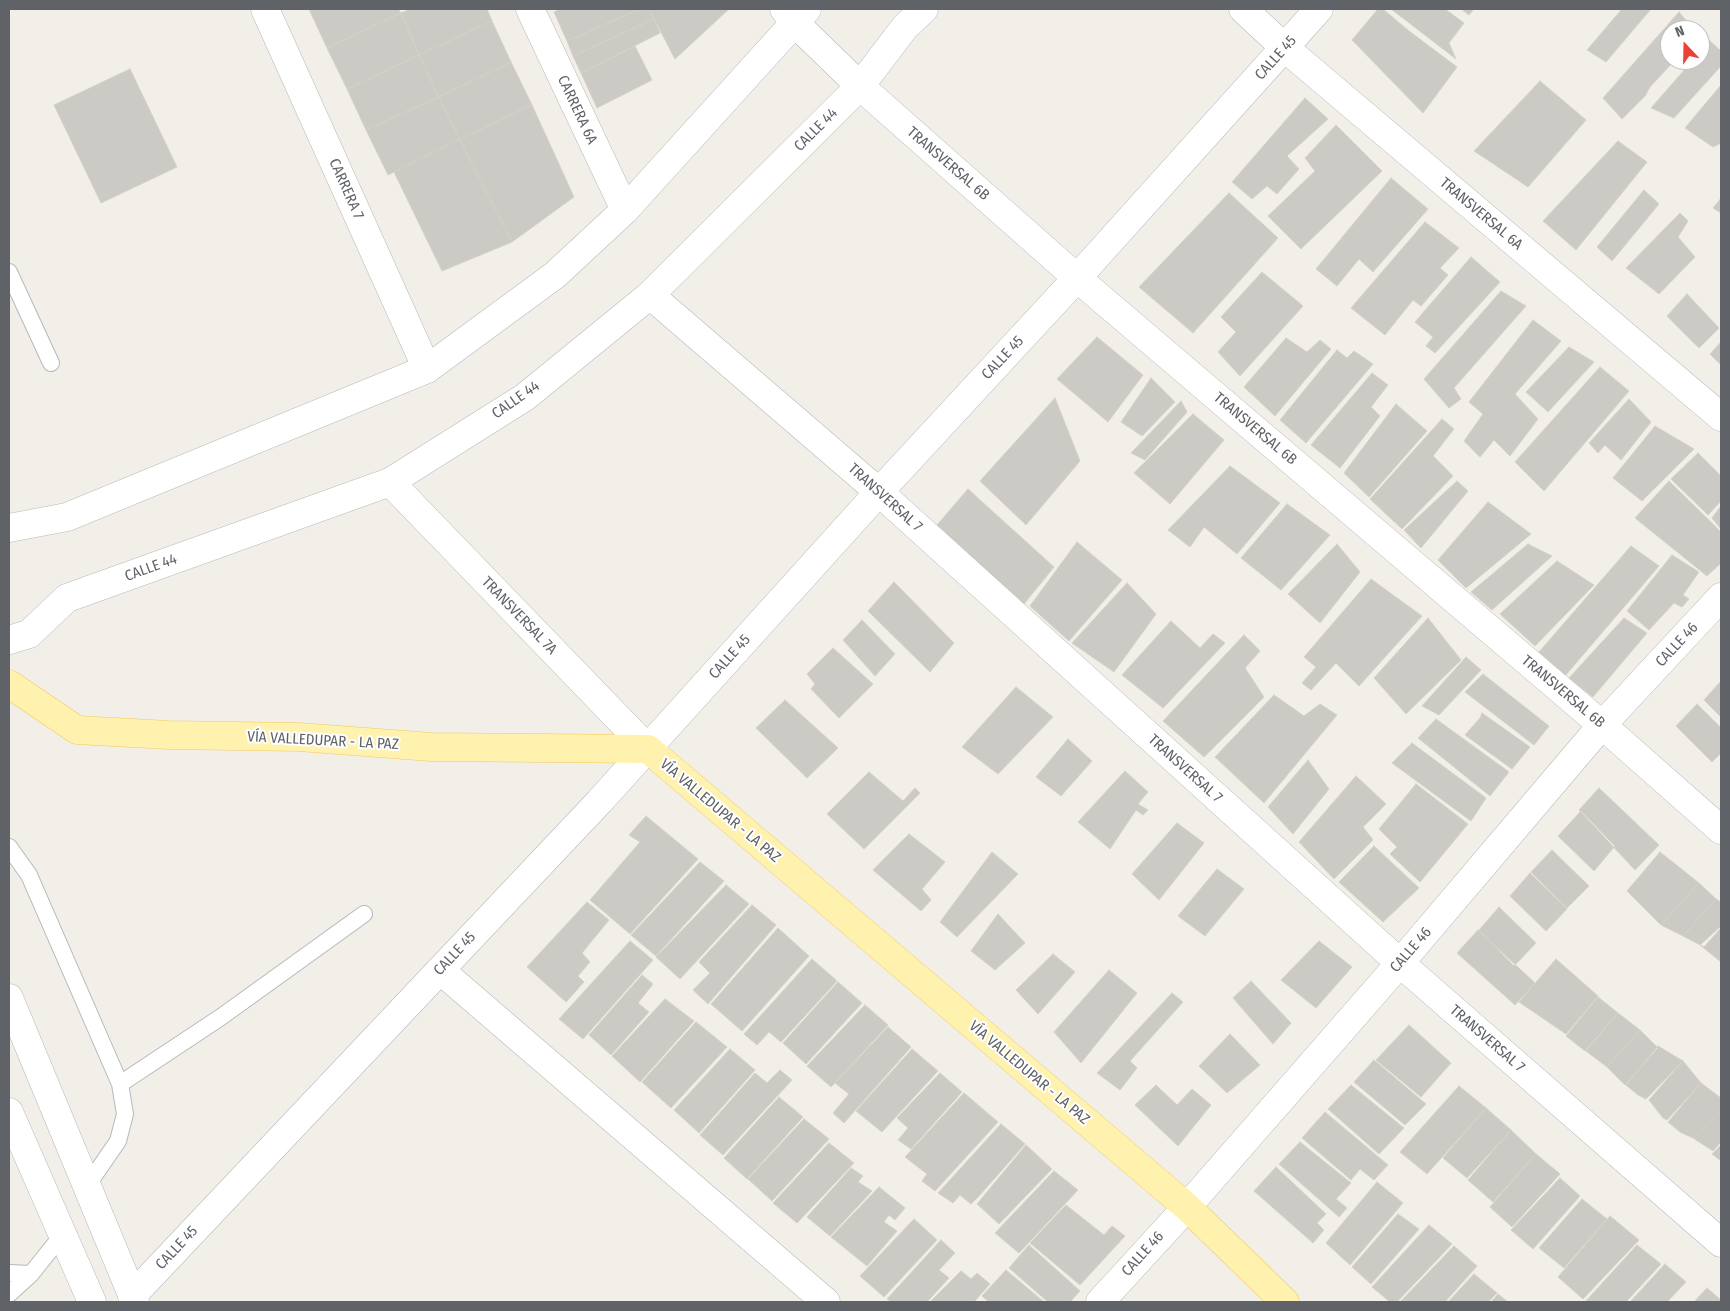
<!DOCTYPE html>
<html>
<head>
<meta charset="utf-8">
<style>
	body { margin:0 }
	#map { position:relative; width:1730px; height:1311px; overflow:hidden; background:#f1efe8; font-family:"Fira Sans Condensed",sans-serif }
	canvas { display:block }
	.frame { position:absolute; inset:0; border:10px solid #5f6368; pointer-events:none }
	.north { position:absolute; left:1660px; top:20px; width:50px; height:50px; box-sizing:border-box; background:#fff; border:1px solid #bfc1c3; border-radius:50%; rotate:339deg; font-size:14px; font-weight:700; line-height:20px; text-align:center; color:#5f6368 }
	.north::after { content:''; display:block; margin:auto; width:18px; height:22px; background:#ea4335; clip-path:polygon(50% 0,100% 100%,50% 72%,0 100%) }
</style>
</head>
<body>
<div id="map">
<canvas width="1730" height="1311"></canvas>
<div class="frame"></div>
<div class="north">N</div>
</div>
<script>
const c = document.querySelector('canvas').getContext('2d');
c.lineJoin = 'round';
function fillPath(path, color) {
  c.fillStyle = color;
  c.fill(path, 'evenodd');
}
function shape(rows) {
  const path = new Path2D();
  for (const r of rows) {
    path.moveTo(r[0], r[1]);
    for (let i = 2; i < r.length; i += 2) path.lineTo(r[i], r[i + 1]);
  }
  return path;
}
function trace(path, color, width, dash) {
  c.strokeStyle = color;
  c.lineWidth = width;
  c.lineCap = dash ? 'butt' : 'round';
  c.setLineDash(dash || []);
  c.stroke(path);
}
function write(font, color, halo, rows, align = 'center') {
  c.font = font + ' "Fira Sans Condensed",sans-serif';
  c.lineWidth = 4;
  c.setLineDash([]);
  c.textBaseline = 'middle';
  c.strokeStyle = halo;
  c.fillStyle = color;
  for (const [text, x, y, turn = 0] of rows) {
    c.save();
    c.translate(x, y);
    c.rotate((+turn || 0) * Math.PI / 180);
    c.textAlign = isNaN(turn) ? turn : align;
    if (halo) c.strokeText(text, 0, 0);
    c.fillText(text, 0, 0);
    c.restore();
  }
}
const building = shape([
	[309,9,398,9,401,13,327,48,309,9],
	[411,9,487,9,492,21,419,55,401,13,411,9],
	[561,9,640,9,567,41,554,12,561,9],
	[640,9,649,9,654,19,573,56,567,41,640,9],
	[649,9,729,9,675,59,649,9],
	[1378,9,1383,9,1409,31,1457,67,1423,113,1352,40,1378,9],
	[1391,9,1445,9,1464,23,1449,43,1456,59,1391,9],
	[1461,9,1474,9,1469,15,1461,9],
	[1622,9,1651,9,1606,62,1587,50,1622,9],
	[1679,12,1694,30,1670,30,1670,60,1675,60,1650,87,1645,96,1622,119,1603,98,1679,12],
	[401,13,419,55,347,89,327,48,401,13],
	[654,19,660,33,581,73,573,56,654,19],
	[492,21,511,62,439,97,419,55,492,21],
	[1710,41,1721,51,1721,66,1674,118,1651,108,1693,60,1700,60,1700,52,1710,41],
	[635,46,652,80,597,108,581,73,635,46],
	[419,55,439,97,366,130,347,89,419,55],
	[511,62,532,105,460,139,439,97,511,62],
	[130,69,177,167,101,203,54,105,130,69],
	[1540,81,1586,120,1528,187,1474,151,1540,81],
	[1721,85,1721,143,1713,147,1685,128,1721,85],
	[439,97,460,139,388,175,366,130,439,97],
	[1305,98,1328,119,1287,156,1299,169,1277,194,1267,186,1252,199,1232,182,1305,98],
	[532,105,574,197,512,242,460,139,532,105],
	[1336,125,1382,171,1301,249,1268,216,1315,171,1305,158,1336,125],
	[460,139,512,242,442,271,394,172,460,139],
	[1618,141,1647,162,1576,250,1543,221,1618,141],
	[1391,178,1428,209,1373,272,1359,259,1337,286,1316,269,1391,178],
	[1644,190,1659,204,1612,261,1597,247,1644,190],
	[1229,193,1278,238,1193,333,1139,287,1229,193],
	[1721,198,1721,213,1713,208,1721,198],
	[1680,213,1688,221,1678,237,1695,257,1659,294,1626,268,1680,213],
	[1425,222,1459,248,1440,268,1448,275,1421,306,1413,300,1385,335,1351,308,1425,222],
	[1471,257,1500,282,1435,353,1426,346,1433,337,1415,322,1471,257],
	[1262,272,1303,306,1240,376,1218,352,1236,332,1221,317,1262,272],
	[1501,291,1526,306,1454,388,1461,399,1449,408,1424,379,1501,291],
	[1687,294,1719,328,1699,348,1667,316,1687,294],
	[1533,320,1561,341,1515,394,1538,419,1510,456,1494,440,1480,457,1464,441,1483,414,1469,402,1533,320],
	[1097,337,1143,375,1108,422,1057,379,1097,337],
	[1286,338,1307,352,1320,340,1331,349,1275,416,1244,387,1286,338],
	[1721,342,1721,365,1710,354,1721,342],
	[1569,347,1594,362,1548,412,1526,392,1569,347],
	[1337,350,1347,358,1354,351,1373,364,1306,443,1280,420,1337,350],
	[1600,367,1629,391,1544,491,1515,462,1600,367],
	[1372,373,1388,385,1371,407,1380,416,1340,468,1311,445,1372,373],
	[1151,378,1175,402,1142,436,1121,422,1151,378],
	[1055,398,1080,461,1026,525,980,481,1055,398],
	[1629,399,1651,422,1621,460,1605,445,1598,453,1589,443,1629,399],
	[1181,401,1187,412,1145,460,1131,453,1181,401],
	[1396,404,1427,431,1369,497,1344,473,1396,404],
	[1193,414,1224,440,1170,504,1134,473,1193,414],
	[1442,419,1454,429,1433,456,1453,476,1402,529,1370,499,1442,419],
	[1655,426,1694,449,1642,501,1613,478,1655,426],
	[1698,453,1721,476,1721,501,1708,515,1671,479,1698,453],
	[1230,466,1280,503,1237,554,1204,527,1190,547,1168,530,1230,466],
	[1457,481,1468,491,1421,548,1404,530,1457,481],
	[1669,481,1721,532,1721,563,1707,576,1635,518,1669,481],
	[968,489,1054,567,1024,604,937,525,968,489],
	[1488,502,1531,534,1466,588,1438,560,1488,502],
	[1287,504,1330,535,1281,590,1241,558,1287,504],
	[1721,506,1721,529,1712,518,1721,506],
	[1077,542,1122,580,1069,641,1030,606,1077,542],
	[1337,544,1360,572,1320,623,1288,594,1337,544],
	[1528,544,1552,556,1492,610,1471,592,1528,544],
	[1631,546,1659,566,1565,676,1539,652,1631,546],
	[1672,555,1699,572,1683,595,1689,599,1682,607,1674,603,1649,630,1627,611,1672,555],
	[1557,561,1594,585,1535,646,1500,614,1557,561],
	[1371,579,1422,616,1359,686,1336,663,1311,690,1302,683,1316,667,1304,657,1371,579],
	[894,582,954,643,930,672,868,611,894,582],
	[1127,583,1156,614,1114,672,1072,643,1127,583],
	[1428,618,1461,660,1406,714,1374,678,1428,618],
	[1624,618,1647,633,1593,697,1569,678,1624,618],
	[862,620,895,654,875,676,843,640,862,620],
	[1171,621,1200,648,1213,634,1225,643,1163,708,1122,675,1171,621],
	[1244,635,1260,651,1245,668,1264,697,1204,757,1163,721,1244,635],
	[833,648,873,684,839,718,811,689,815,684,807,674,833,648],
	[1466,657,1481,670,1439,715,1422,706,1466,657],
	[1483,674,1549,726,1534,745,1465,692,1483,674],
	[1721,681,1721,717,1704,700,1721,681],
	[1016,687,1053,717,998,774,962,747,1016,687],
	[1274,695,1304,716,1320,704,1337,715,1264,803,1215,757,1274,695],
	[785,700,838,748,807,778,756,728,785,700],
	[1697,704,1721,728,1721,753,1712,762,1676,726,1697,704],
	[1482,713,1530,747,1512,769,1465,735,1480,718,1482,713],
	[1436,719,1509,772,1490,796,1418,738,1436,719],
	[1068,739,1092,761,1061,796,1036,777,1068,739],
	[1412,743,1486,798,1471,821,1392,763,1412,743],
	[1308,760,1329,789,1293,834,1268,807,1308,760],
	[1125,771,1148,792,1138,804,1148,810,1143,815,1136,810,1110,849,1078,822,1125,771],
	[869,772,903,801,915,788,920,793,864,849,827,814,869,772],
	[1356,776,1386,804,1363,827,1373,840,1334,879,1299,842,1356,776],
	[1416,784,1468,824,1420,882,1390,854,1397,847,1379,829,1416,784],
	[1599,788,1659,845,1635,870,1579,810,1599,788],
	[1581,811,1615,846,1594,871,1558,836,1581,811],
	[646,816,698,859,630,934,590,900,640,842,629,835,646,816],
	[1177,823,1204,843,1159,900,1132,874,1177,823],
	[909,834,945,862,922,889,931,900,921,911,873,870,909,834],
	[1374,846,1419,888,1383,922,1339,882,1374,846],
	[1552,850,1589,886,1567,908,1531,872,1552,850],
	[992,852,1018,874,957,937,940,922,992,852],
	[1660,852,1699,883,1661,925,1627,891,1660,852],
	[700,862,724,881,656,956,631,935,700,862],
	[1217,869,1244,889,1205,936,1178,916,1217,869],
	[1530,873,1567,909,1546,931,1510,896,1530,873],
	[1699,883,1716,899,1683,936,1661,925,1699,883],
	[726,885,749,904,680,979,656,957,726,885],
	[1716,899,1721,902,1721,928,1704,947,1683,936,1716,899],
	[587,902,609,920,582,953,590,962,578,976,584,982,566,1002,527,967,587,902],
	[752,905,776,925,708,1004,693,990,710,973,699,962,752,905],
	[1499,907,1536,943,1514,966,1479,930,1499,907],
	[998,914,1025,943,995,970,971,951,998,914],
	[1721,926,1721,962,1700,945,1721,926],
	[778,928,809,956,742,1031,711,1004,778,928],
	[1478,930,1535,983,1515,1005,1457,953,1478,930],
	[630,941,653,960,583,1039,559,1019,630,941],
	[1319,941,1352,967,1316,1008,1281,980,1319,941],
	[1053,954,1075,972,1038,1014,1016,990,1053,954],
	[812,959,837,981,781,1042,769,1032,757,1045,744,1034,812,959],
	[1556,959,1598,996,1566,1034,1519,1002,1556,959],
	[1109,970,1137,993,1081,1063,1054,1032,1109,970],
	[642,975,653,984,638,1003,649,1012,611,1055,589,1035,642,975],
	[1251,981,1291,1023,1273,1044,1233,998,1251,981],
	[838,982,862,1003,806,1064,783,1043,838,982],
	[1172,993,1183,1002,1130,1061,1137,1068,1120,1090,1097,1073,1172,993],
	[1598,997,1618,1013,1585,1051,1566,1036,1598,997],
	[665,999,694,1021,640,1082,612,1056,665,999],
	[865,1005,888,1025,831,1087,807,1066,865,1005],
	[1618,1013,1640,1030,1607,1067,1586,1051,1618,1013],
	[696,1022,727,1047,671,1108,642,1082,696,1022],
	[1409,1025,1451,1063,1421,1097,1376,1060,1409,1025],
	[888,1027,911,1047,844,1123,833,1113,849,1094,835,1083,888,1027],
	[1640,1030,1658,1048,1625,1085,1607,1067,1640,1030],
	[1230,1034,1260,1065,1227,1093,1199,1066,1230,1034],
	[1658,1046,1683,1061,1646,1099,1638,1095,1626,1085,1658,1046],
	[730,1049,755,1070,699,1133,674,1110,730,1049],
	[912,1049,938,1071,882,1132,856,1111,912,1049],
	[1374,1060,1426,1104,1405,1125,1354,1082,1374,1060],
	[1683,1061,1701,1083,1667,1120,1663,1118,1649,1100,1683,1061],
	[780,1070,792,1080,723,1155,700,1135,755,1073,767,1083,780,1070],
	[940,1073,962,1092,911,1149,898,1140,908,1128,897,1118,940,1073],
	[1701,1083,1721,1098,1721,1110,1693,1138,1680,1132,1668,1122,1701,1083],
	[1156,1085,1177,1105,1192,1089,1211,1105,1178,1146,1135,1105,1156,1085],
	[1351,1085,1404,1128,1379,1154,1328,1109,1351,1085],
	[1459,1086,1486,1108,1427,1174,1400,1152,1459,1086],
	[964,1093,998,1122,935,1191,922,1181,927,1174,905,1157,964,1093],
	[779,1097,803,1117,747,1179,724,1158,779,1097],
	[1486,1108,1511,1130,1467,1178,1443,1158,1486,1108],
	[1721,1110,1721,1142,1713,1151,1693,1138,1721,1110],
	[1325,1112,1388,1165,1374,1180,1360,1169,1351,1180,1302,1138,1325,1112],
	[804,1119,829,1139,772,1201,748,1179,804,1119],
	[1001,1124,1025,1144,979,1196,971,1204,960,1195,953,1203,938,1193,1001,1124],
	[1511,1130,1536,1154,1493,1202,1468,1180,1511,1130],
	[1300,1142,1351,1183,1336,1199,1347,1208,1339,1217,1279,1164,1300,1142],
	[829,1143,854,1163,797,1223,773,1203,829,1143],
	[1026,1145,1052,1169,999,1224,977,1204,1026,1145],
	[1721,1145,1721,1161,1712,1154,1721,1145],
	[1536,1154,1560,1174,1512,1227,1490,1207,1536,1154],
	[1276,1167,1326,1214,1317,1223,1324,1230,1313,1243,1254,1191,1276,1167],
	[851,1168,863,1176,858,1182,872,1191,830,1236,807,1217,851,1168],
	[1054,1171,1078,1190,1019,1253,995,1233,1054,1171],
	[1560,1178,1580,1196,1533,1249,1511,1230,1560,1178],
	[1377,1182,1403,1203,1350,1265,1326,1243,1377,1182],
	[879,1187,905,1208,895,1220,889,1215,884,1222,897,1231,867,1266,831,1237,879,1187],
	[1582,1199,1607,1219,1564,1268,1539,1248,1582,1199],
	[1066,1205,1104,1235,1112,1226,1125,1236,1080,1285,1030,1243,1066,1205],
	[1398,1214,1419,1229,1371,1284,1352,1267,1398,1214],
	[1610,1216,1639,1240,1583,1299,1558,1277,1610,1216],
	[914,1219,937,1240,884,1297,860,1276,914,1219],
	[1429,1225,1452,1244,1397,1302,1390,1302,1372,1287,1429,1225],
	[941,1240,955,1253,939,1270,949,1278,927,1302,891,1302,887,1299,941,1240],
	[1029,1245,1080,1291,1070,1302,1048,1302,1009,1268,1029,1245],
	[1637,1245,1661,1264,1626,1302,1585,1302,1637,1245],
	[1454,1246,1477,1266,1445,1302,1400,1302,1454,1246],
	[1665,1264,1686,1282,1667,1302,1630,1302,1665,1264],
	[1006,1270,1044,1302,989,1302,982,1296,1006,1270],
	[961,1271,971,1279,977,1273,990,1284,974,1302,930,1302,961,1271],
	[1474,1274,1497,1293,1488,1302,1448,1302,1474,1274],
	[1707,1288,1721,1300,1721,1302,1694,1302,1707,1288],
	[1498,1294,1508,1302,1491,1302,1498,1294]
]);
const lane = shape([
	[9,272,51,363],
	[9,847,29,875,120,1084,125,1114,118,1141,87,1186],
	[120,1084,221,1017,364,914],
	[9,1273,31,1274],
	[9,1294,31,1274,63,1234]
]);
const street = shape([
	[265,9,427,369],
	[530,9,625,210],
	[784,9,794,22,860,86,1077,278,1602,725,1721,830],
	[1243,9,1285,48,1721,417],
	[650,295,879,492,1400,963,1721,1243],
	[390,482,648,749],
	[440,970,826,1302],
	[132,1296,599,802,879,492,1077,278,1319,9],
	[1100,1302,1187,1207,1400,963,1602,725,1721,597]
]);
const secondary = shape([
	[9,528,67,517,427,369,555,275,625,210,807,9],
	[9,640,29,634,67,598,390,482,525,397,650,295,860,86,905,27,924,9],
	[9,998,135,1302],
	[9,1112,92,1302]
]);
const primary = shape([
	[9,684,77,730,169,735,299,737,431,747,648,749,1187,1207,1285,1302]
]);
const streetNames = [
	["CALLE 45",1276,58,-48],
	["CARRERA 6A",577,110,65],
	["CALLE 44",816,130,-45],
	["TRANSVERSAL 6B",948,164,41],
	["CARRERA 7",346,189,66],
	["TRANSVERSAL 6A",1481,214,40],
	["CALLE 45",1003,358,-47],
	["CALLE 44",516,400,-35],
	["TRANSVERSAL 6B",1255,429,40],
	["TRANSVERSAL 7",885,498,42],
	["CALLE 44",151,568,-20],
	["TRANSVERSAL 7A",519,616,46],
	["CALLE 46",1677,645,-47],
	["CALLE 45",730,657,-48],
	["TRANSVERSAL 6B",1563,692,40],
	["VÍA VALLEDUPAR - LA PAZ",323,741,3],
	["TRANSVERSAL 7",1185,769,42],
	["VÍA VALLEDUPAR - LA PAZ",720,811,40],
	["CALLE 46",1411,950,-49],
	["CALLE 45",455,954,-47],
	["TRANSVERSAL 7",1487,1039,41],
	["VÍA VALLEDUPAR - LA PAZ",1029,1073,40],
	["CALLE 45",177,1248,-47],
	["CALLE 46",1143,1254,-48]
];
fillPath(building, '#cccac5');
trace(building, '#d6d1c6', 1);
trace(lane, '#b5b8bc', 18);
trace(street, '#b5b8bc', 29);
trace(secondary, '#b6babf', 29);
trace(primary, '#f2c960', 29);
trace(lane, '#fff', 16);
trace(street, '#fff', 28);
trace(secondary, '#fff', 28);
trace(primary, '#fff2af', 28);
write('15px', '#5f6368', '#fff', streetNames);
</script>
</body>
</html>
